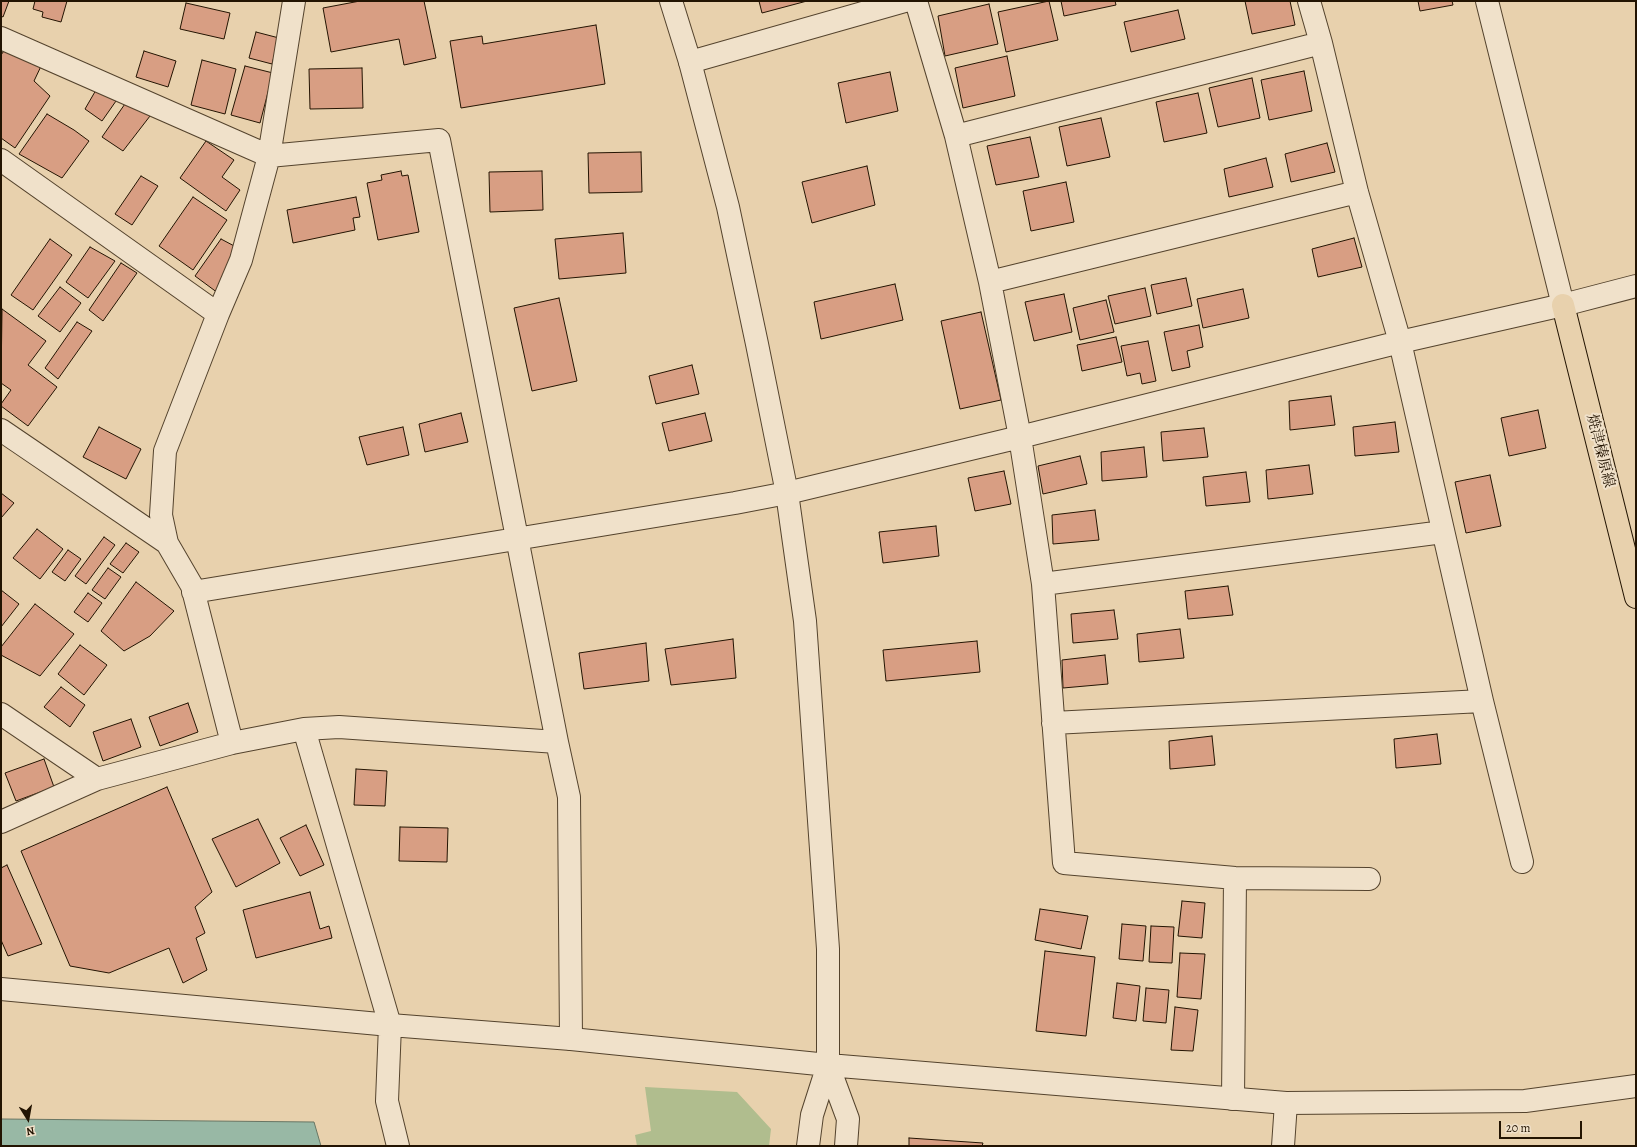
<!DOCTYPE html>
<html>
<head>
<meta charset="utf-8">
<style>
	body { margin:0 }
	#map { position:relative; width:1637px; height:1147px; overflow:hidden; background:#e8d1ad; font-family:Alegreya,serif }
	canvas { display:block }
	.frame { position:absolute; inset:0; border:2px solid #231402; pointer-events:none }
	.north { position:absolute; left:8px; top:1099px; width:40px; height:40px; -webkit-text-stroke:3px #f0e1ca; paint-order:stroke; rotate:169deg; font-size:11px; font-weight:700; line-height:16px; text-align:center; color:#231402 }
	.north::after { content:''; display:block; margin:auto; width:14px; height:18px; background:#231402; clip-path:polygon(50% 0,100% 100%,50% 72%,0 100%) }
	.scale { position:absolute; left:1499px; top:1121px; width:83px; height:18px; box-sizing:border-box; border:2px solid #231402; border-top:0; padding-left:5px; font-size:12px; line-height:14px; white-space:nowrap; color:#231402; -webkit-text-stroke:3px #f0e1ca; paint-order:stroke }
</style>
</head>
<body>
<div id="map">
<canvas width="1637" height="1147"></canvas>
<div class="frame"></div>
<div class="north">N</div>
<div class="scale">20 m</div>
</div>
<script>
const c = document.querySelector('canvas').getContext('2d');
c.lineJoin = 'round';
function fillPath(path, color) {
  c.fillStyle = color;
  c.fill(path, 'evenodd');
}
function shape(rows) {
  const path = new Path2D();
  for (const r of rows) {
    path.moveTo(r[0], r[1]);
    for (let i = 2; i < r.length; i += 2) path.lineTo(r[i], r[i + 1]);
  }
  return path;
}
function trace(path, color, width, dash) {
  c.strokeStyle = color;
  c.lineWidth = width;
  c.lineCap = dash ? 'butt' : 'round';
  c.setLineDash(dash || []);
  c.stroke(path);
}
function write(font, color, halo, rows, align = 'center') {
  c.font = font + ' Alegreya,"Noto Serif JP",serif';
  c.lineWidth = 4;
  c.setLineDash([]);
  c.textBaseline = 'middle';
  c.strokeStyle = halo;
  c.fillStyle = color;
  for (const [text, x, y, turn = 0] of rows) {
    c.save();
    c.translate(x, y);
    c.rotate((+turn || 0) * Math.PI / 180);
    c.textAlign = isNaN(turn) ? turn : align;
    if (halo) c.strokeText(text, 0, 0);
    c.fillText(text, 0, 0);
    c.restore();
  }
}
const green = shape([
	[645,1087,737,1092,771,1129,769,1146,637,1146,635,1135,651,1131]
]);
const water = shape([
	[1,1119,314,1122,321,1146,1,1146,1,1119]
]);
const building = shape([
	[1,1,9,1,3,17,1,16,1,1],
	[35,1,67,1,61,22,42,17,43,12,33,9,35,1],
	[360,1,424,1,436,58,404,65,399,39,331,52,323,8,360,1],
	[759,1,807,1,762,13,759,1],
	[1049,1,1058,40,1006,52,998,12,1049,1],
	[1061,1,1115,1,1116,5,1064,16,1061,1],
	[1245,1,1290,1,1295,25,1252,34,1245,1],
	[1418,1,1452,1,1453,5,1420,11,1418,1],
	[186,3,230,13,224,39,180,29,186,3],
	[989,4,998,44,945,56,938,16,989,4],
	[1178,10,1185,39,1131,52,1124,22,1178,10],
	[596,25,605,84,461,108,450,41,482,36,483,44,596,25],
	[256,32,279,38,272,64,249,58,256,32],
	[6,48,43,62,34,81,50,96,15,148,1,138,1,55,6,48],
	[144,51,176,61,168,87,136,77,144,51],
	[1007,56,1015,96,963,108,955,68,1007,56],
	[202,60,236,69,225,114,191,105,202,60],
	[245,66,273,73,260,123,231,115,245,66],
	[362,68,363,108,310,109,309,69,362,68],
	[1304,71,1312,111,1269,120,1261,80,1304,71],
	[890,72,898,111,846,123,838,83,890,72],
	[1252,78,1260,118,1218,127,1209,88,1252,78],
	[96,90,116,101,102,121,85,109,96,90],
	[1198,93,1207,133,1164,142,1156,102,1198,93],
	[127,101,150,116,123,151,102,137,127,101],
	[47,114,74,130,89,141,62,178,19,154,47,114],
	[1101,118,1110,157,1067,166,1059,127,1101,118],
	[1030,137,1039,177,996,185,987,146,1030,137],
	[206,141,234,160,222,177,240,190,226,211,180,178,206,141],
	[1327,143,1335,172,1291,182,1285,154,1327,143],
	[641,152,642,192,589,193,588,153,641,152],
	[1266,158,1273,187,1229,197,1224,169,1266,158],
	[867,166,875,205,812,223,802,182,867,166],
	[401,171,402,176,408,175,419,232,378,240,367,183,382,180,381,175,401,171],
	[542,171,543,210,490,212,489,172,542,171],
	[141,176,158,186,132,225,115,214,141,176],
	[1066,182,1074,222,1031,231,1023,191,1066,182],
	[193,197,227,220,193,270,159,246,193,197],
	[356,197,360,217,353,218,355,230,293,243,287,210,356,197],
	[623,233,626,273,559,279,555,239,623,233],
	[1354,238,1362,267,1318,277,1312,249,1354,238],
	[50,239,72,255,33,310,11,295,50,239],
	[221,239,238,248,218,293,195,276,221,239],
	[90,247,115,261,88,298,66,282,90,247],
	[121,263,137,273,103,321,89,310,121,263],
	[1186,278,1192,306,1157,314,1151,285,1186,278],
	[895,284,903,320,821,339,814,302,895,284],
	[60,287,81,303,60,332,38,316,60,287],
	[1145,288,1151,316,1115,324,1108,296,1145,288],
	[1243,289,1249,318,1203,328,1197,299,1243,289],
	[1064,294,1072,332,1034,341,1025,302,1064,294],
	[559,298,577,381,532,391,514,308,559,298],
	[1106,300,1114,332,1080,340,1073,308,1106,300],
	[2,309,46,341,28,365,57,387,28,426,1,406,1,404,11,390,1,383,2,309],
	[981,312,1001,400,960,409,941,321,981,312],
	[77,322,92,331,58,379,45,368,77,322],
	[1199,325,1203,347,1187,351,1190,367,1172,371,1164,332,1199,325],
	[1116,337,1122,362,1082,371,1077,345,1116,337],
	[1148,341,1156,381,1142,384,1140,373,1127,376,1121,346,1148,341],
	[692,365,699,394,656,404,649,376,692,365],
	[1331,396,1335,425,1290,430,1289,401,1331,396],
	[1538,410,1546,448,1509,456,1501,418,1538,410],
	[461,413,468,442,425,452,419,424,461,413],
	[705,413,712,441,669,451,662,423,705,413],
	[1395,422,1399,452,1355,456,1353,427,1395,422],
	[99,427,141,449,126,479,83,457,99,427],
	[403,427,409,455,367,465,359,437,403,427],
	[1204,428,1208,457,1163,461,1161,432,1204,428],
	[1144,447,1147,477,1102,481,1101,452,1144,447],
	[1080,456,1087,484,1043,494,1038,466,1080,456],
	[1309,465,1313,494,1268,499,1266,470,1309,465],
	[1004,471,1011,504,975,511,968,478,1004,471],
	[1246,472,1250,502,1206,506,1203,477,1246,472],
	[1490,475,1501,526,1466,533,1455,482,1490,475],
	[1,493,14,503,1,518,1,493],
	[1095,510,1099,540,1053,544,1052,515,1095,510],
	[936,526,939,556,883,563,879,532,936,526],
	[37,529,63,549,40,579,13,558,37,529],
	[104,537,115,545,86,584,75,576,104,537],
	[126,543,139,552,123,573,110,564,126,543],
	[68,550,81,559,65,581,52,572,68,550],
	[108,568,121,577,105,599,92,590,108,568],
	[136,582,174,611,150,636,124,651,101,631,136,582],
	[1228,586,1233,615,1188,619,1185,591,1228,586],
	[1,590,19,604,1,627,1,590],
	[88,593,102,603,88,622,74,612,88,593],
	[35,604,74,634,40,676,1,655,1,647,35,604],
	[1114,610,1118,639,1073,643,1071,614,1114,610],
	[1180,629,1184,658,1139,662,1137,634,1180,629],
	[733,639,736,678,671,685,665,649,733,639],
	[977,641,980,672,886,681,883,650,977,641],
	[646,643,649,681,584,689,579,653,646,643],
	[80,645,107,665,84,695,58,674,80,645],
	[1105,655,1108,684,1063,688,1062,660,1105,655],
	[61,687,85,705,70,727,44,707,61,687],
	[188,703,198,732,160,746,149,717,188,703],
	[131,719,141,747,103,761,93,732,131,719],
	[1437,734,1441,764,1396,768,1394,739,1437,734],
	[1212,736,1215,765,1170,769,1169,741,1212,736],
	[44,759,54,787,16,801,5,773,44,759],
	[356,769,387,771,385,806,354,805,356,769],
	[167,787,212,892,195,907,205,933,196,938,207,970,183,983,169,948,109,973,70,966,21,851,167,787],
	[258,819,280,863,236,887,212,839,258,819],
	[306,825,324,865,300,876,280,838,306,825],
	[400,827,448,828,447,862,399,861,400,827],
	[7,865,42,944,8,956,1,940,1,868,7,865],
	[310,892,320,929,329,926,332,938,256,958,243,910,310,892],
	[1182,901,1205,903,1202,938,1178,936,1182,901],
	[1040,909,1088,916,1081,949,1035,940,1040,909],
	[1122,924,1146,926,1143,961,1119,959,1122,924],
	[1151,926,1174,927,1172,963,1149,962,1151,926],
	[1045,951,1095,957,1086,1036,1036,1031,1045,951],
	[1180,953,1205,954,1201,999,1177,997,1180,953],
	[1117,983,1140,986,1136,1021,1113,1018,1117,983],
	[1146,988,1169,990,1166,1023,1143,1021,1146,988],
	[1175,1007,1198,1010,1193,1051,1171,1050,1175,1007],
	[909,1138,983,1143,982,1146,909,1146,909,1138]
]);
const minor = shape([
	[916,1,956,136,990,282,1020,437,1043,584,1064,863,1235,878,1369,879],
	[1309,1,1321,43,1357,192,1400,342,1482,701,1522,862],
	[1,38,269,156,439,140,557,742,569,797,571,1039],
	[690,62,905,1],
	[956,136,1321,43],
	[1,160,218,314],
	[990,282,1357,192],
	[1,430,167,543],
	[1043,584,1443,532],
	[193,592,735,503,787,493,1020,437,1400,342,1563,305,1636,286],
	[1,714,97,779],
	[1053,723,1482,701],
	[304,729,390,1025],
	[232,743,192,586,167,543,161,515,165,451,218,314,241,260,269,156,294,1],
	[1,822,97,779,232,743,304,729,339,727,557,742],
	[1233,1099,1235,878],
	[1283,1146,1286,1103]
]);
const tertiary = shape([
	[671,1,690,62,728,207,757,344,787,493,805,621,828,949,828,1065,812,1115,808,1146],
	[1487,1,1563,305],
	[1,989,390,1025,387,1101,398,1146],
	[390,1025,571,1039,828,1065,1286,1103,1525,1101,1636,1086],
	[828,1065,848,1119,846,1146]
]);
const primary = shape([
	[1563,305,1636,597]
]);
const streetNames = [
	["焼津榛原線",1600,451,76]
];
fillPath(green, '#b0bd8e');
fillPath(water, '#98b8a5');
trace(water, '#697664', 1);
fillPath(building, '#d89e83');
trace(building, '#231402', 1);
trace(minor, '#54432d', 24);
trace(tertiary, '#54432d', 24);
trace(primary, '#231402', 24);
trace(minor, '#f0e1ca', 22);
trace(tertiary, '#f0e1ca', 22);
trace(primary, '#e8d1ad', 22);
write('15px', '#231402', '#f0e1ca', streetNames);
</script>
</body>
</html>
